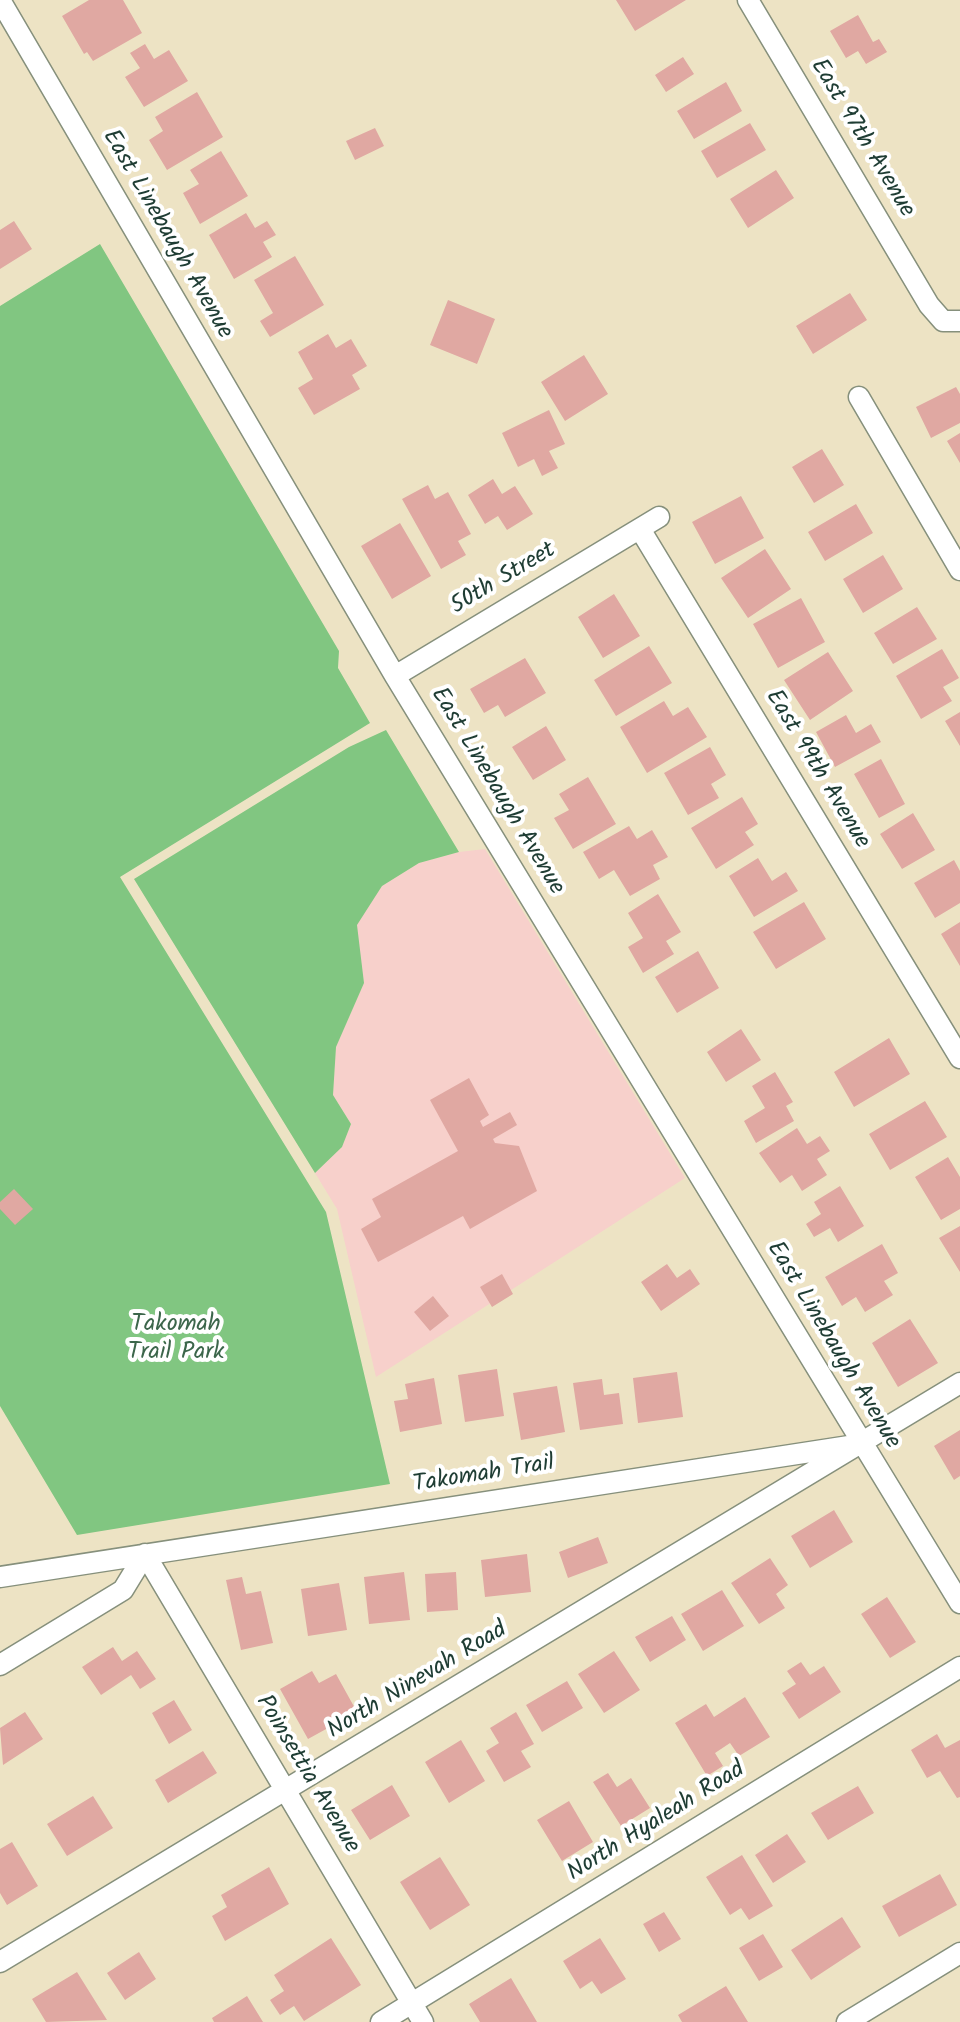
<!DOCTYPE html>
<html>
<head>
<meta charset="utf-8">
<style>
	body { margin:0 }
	canvas { display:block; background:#ede3c4 }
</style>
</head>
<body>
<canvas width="960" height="2022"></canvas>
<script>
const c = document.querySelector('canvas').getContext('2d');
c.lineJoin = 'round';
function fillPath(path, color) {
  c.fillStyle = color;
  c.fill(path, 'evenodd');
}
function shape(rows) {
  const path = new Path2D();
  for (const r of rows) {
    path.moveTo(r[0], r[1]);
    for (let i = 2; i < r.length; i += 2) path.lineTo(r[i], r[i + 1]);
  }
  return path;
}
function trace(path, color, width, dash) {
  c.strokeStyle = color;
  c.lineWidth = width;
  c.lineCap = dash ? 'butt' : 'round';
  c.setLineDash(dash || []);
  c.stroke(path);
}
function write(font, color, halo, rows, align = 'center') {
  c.font = font + ' Kalam,sans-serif';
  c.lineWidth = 8;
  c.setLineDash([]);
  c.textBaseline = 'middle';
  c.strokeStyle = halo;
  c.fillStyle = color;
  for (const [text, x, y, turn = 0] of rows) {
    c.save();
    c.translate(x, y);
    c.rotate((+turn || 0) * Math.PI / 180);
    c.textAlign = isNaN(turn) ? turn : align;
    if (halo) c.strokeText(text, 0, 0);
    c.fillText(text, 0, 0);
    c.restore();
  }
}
const built = shape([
	[485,849,685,1178,376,1377,337,1209,315,1173,342,1147,351,1124,333,1095,336,1047,364,983,356,925,382,886,419,863,459,852]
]);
const green = shape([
	[100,244,339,651,338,668,370,723,120,877,326,1212,390,1484,77,1535,0,1406,0,306],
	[386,730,459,852,419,863,382,886,357,925,364,983,336,1047,333,1095,351,1124,342,1147,315,1173,134,879,349,747]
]);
const building = shape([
	[89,0,123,0,142,33,93,61,87,52,84,54,62,16],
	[616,0,686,0,635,31],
	[858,15,873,42,879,39,887,52,866,64,858,51,846,58,830,31],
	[145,44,154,59,169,50,188,81,144,107,125,77,140,68,130,53],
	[683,57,694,74,666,92,655,75],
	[726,82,742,111,694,139,677,111],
	[197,92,223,137,167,170,149,140,163,131,155,117],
	[750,123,766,150,717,178,701,151],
	[375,128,384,146,355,160,346,141],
	[221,151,248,196,200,224,183,193,199,184,190,170],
	[776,170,794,198,748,228,730,199],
	[246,213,255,228,267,221,276,235,263,242,272,257,234,279,209,235],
	[14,221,32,249,0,269,0,230],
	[295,256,324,305,270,337,260,321,273,313,254,280],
	[850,293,867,320,813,354,796,326],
	[448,300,495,319,477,364,430,345],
	[328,334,336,348,351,339,367,366,352,375,360,389,314,415,298,388,313,379,298,352],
	[584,355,608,394,565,421,541,382],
	[956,387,960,394,960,423,931,438,916,407],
	[549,410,565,444,549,451,558,468,542,476,534,459,518,467,502,433],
	[960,433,960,463,947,441],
	[822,449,844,485,814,503,792,467],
	[493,479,502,494,515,486,533,514,507,530,498,516,485,524,468,495],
	[428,485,435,499,448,492,471,534,458,541,466,555,441,569,402,499],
	[741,496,764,538,715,564,692,522],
	[856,504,873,533,825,561,808,532],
	[400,523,431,576,392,599,361,546],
	[765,549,791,589,748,618,721,578],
	[883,555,903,589,863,613,843,579],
	[614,594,640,636,603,658,578,617],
	[801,598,825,642,778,668,753,624],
	[917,607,937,639,893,664,874,633],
	[649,646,672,683,616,716,594,680],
	[942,649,959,678,943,687,952,701,921,719,896,676],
	[828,652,853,691,810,720,784,680],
	[525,658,546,693,505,717,498,705,484,713,470,689],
	[664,701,673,716,688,707,707,737,647,773,620,727],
	[960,712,960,746,945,721],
	[846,715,856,733,871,724,881,742,835,767,816,732],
	[546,726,566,760,533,780,512,747],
	[710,747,726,775,711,784,719,798,688,815,664,773],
	[881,759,905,804,879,818,854,774],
	[588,777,616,824,573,849,554,818,569,810,559,794],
	[742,797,758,824,745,832,754,845,716,869,691,828],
	[913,813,935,850,902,869,880,834],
	[629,826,637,839,652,830,668,857,653,865,660,879,630,896,614,870,599,879,583,852],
	[758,858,772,881,786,872,798,891,754,917,729,876],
	[954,860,960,871,960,903,935,918,914,883],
	[658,894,681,932,666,941,674,954,643,973,628,947,643,938,628,913],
	[804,902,826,939,776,969,753,932],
	[960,922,960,966,941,934],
	[698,951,719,988,677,1013,655,977],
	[741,1029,761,1060,726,1082,707,1052],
	[889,1038,910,1074,854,1107,834,1072],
	[775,1072,793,1102,786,1106,794,1121,756,1143,744,1121,765,1108,752,1086],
	[469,1078,489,1115,480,1121,483,1127,510,1112,517,1125,493,1139,495,1143,519,1146,537,1191,470,1229,463,1216,378,1262,361,1229,381,1217,372,1199,458,1151,430,1100],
	[925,1101,947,1137,890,1170,869,1134],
	[797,1128,807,1144,820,1136,830,1151,817,1159,827,1175,802,1191,792,1175,780,1183,759,1153],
	[948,1157,960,1177,960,1209,941,1220,915,1177],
	[840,1186,864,1226,838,1242,830,1228,814,1237,806,1224,821,1214,814,1202],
	[14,1189,33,1209,15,1225,0,1209,0,1202],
	[960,1226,960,1272,939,1238],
	[882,1244,898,1273,884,1281,893,1295,865,1312,856,1297,842,1306,825,1277],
	[667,1264,677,1278,690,1269,700,1284,661,1311,641,1282],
	[502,1274,513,1294,492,1307,480,1287],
	[433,1296,449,1316,430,1331,414,1312],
	[910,1319,938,1363,898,1387,872,1343],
	[497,1369,504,1416,465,1422,458,1375],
	[677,1372,683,1417,638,1423,633,1378],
	[434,1378,442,1424,400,1432,394,1401,408,1399,405,1384],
	[602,1379,604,1395,619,1393,623,1424,580,1430,573,1383],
	[557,1386,565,1432,521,1440,513,1393],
	[960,1430,960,1476,954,1480,934,1446],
	[834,1510,853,1542,810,1568,791,1536],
	[598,1537,608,1563,568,1578,559,1552],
	[527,1554,531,1592,485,1597,481,1560],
	[770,1558,788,1585,776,1594,785,1608,759,1624,731,1583],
	[404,1572,410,1620,369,1624,364,1577],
	[456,1572,458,1610,427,1612,425,1574],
	[242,1577,246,1594,261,1591,273,1643,241,1650,226,1580],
	[339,1583,347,1630,308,1636,301,1589],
	[722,1590,744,1626,703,1651,681,1614],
	[887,1597,916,1642,890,1658,861,1614],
	[672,1616,686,1640,650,1662,635,1637],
	[113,1647,122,1661,137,1651,156,1679,140,1689,131,1675,101,1695,82,1667],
	[614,1651,640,1690,604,1713,578,1674],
	[801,1662,810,1675,824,1666,841,1692,799,1719,782,1693,796,1684,787,1671],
	[312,1671,319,1683,336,1674,357,1712,308,1739,280,1689],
	[567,1681,583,1708,542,1732,526,1705],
	[745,1697,770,1737,739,1756,730,1743,715,1753,723,1766,707,1776,675,1723,706,1704,714,1717],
	[174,1700,192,1730,169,1744,152,1713],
	[25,1712,43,1739,3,1765,0,1728],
	[516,1712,534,1744,521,1751,531,1767,504,1782,486,1751,499,1743,490,1728],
	[937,1734,945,1748,960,1740,960,1797,957,1798,940,1771,927,1778,911,1750],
	[461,1740,485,1781,449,1803,425,1762],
	[203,1751,217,1773,168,1803,155,1780],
	[608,1773,617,1787,631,1778,650,1808,621,1826,593,1782],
	[392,1785,410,1816,370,1840,351,1810],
	[858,1786,874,1813,828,1840,811,1813],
	[93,1796,113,1828,67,1856,47,1824],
	[569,1801,593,1842,562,1861,537,1820],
	[787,1834,806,1862,773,1883,755,1855],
	[12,1842,38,1886,7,1905,0,1893,0,1849],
	[742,1855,773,1906,749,1920,741,1908,730,1915,706,1877],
	[440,1857,470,1905,430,1930,400,1882],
	[269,1867,289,1904,225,1941,212,1916,227,1907,221,1895],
	[940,1874,957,1905,899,1937,882,1906],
	[664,1912,681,1939,659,1952,643,1924],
	[842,1917,861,1947,811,1980,791,1950],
	[763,1934,783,1967,759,1981,739,1948],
	[331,1938,361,1985,304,2021,294,2006,280,2015,270,2000,284,1991,274,1975],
	[600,1938,626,1979,601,1994,592,1981,580,1989,563,1961],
	[139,1952,156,1979,125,2000,107,1973],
	[77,1972,107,2020,46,2022,32,1999],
	[511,1978,537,2022,480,2022,469,2004],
	[726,1986,748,2022,682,2022,678,2015],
	[247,1996,263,2022,214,2022,212,2018]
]);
const minor = shape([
	[0,0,395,676,960,1603],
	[748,0,929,305,943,321,960,321],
	[859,397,960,570],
	[640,529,960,1058],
	[395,676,659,517],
	[0,1577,849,1446],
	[0,1665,123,1590,145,1554,423,2022],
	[0,1962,960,1383],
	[381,2022,960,1667],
	[847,2022,960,1953]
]);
const streetNames = [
	["East 97th Avenue",861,139,59],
	["East Linebaugh Avenue",166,235,60],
	["50th Street",504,580,-31],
	["East 99th Avenue",816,770,59],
	["East Linebaugh Avenue",496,792,59],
	["East Linebaugh Avenue",832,1346,59],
	["Takomah Trail",484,1476,-9],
	["North Ninevah Road",418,1682,-31],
	["Poinsettia Avenue",306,1775,59],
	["North Hyaleah Road",657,1823,-32]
];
const parkNames = [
	["Takomah",176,1326],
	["Trail Park",176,1354]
];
fillPath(built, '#f7d0cb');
fillPath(green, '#81c681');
fillPath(building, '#e0a8a2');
trace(minor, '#86907c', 23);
trace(minor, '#fff', 20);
write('24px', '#1f3d34', '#fff', streetNames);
write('24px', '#3c664b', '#fff', parkNames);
</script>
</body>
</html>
